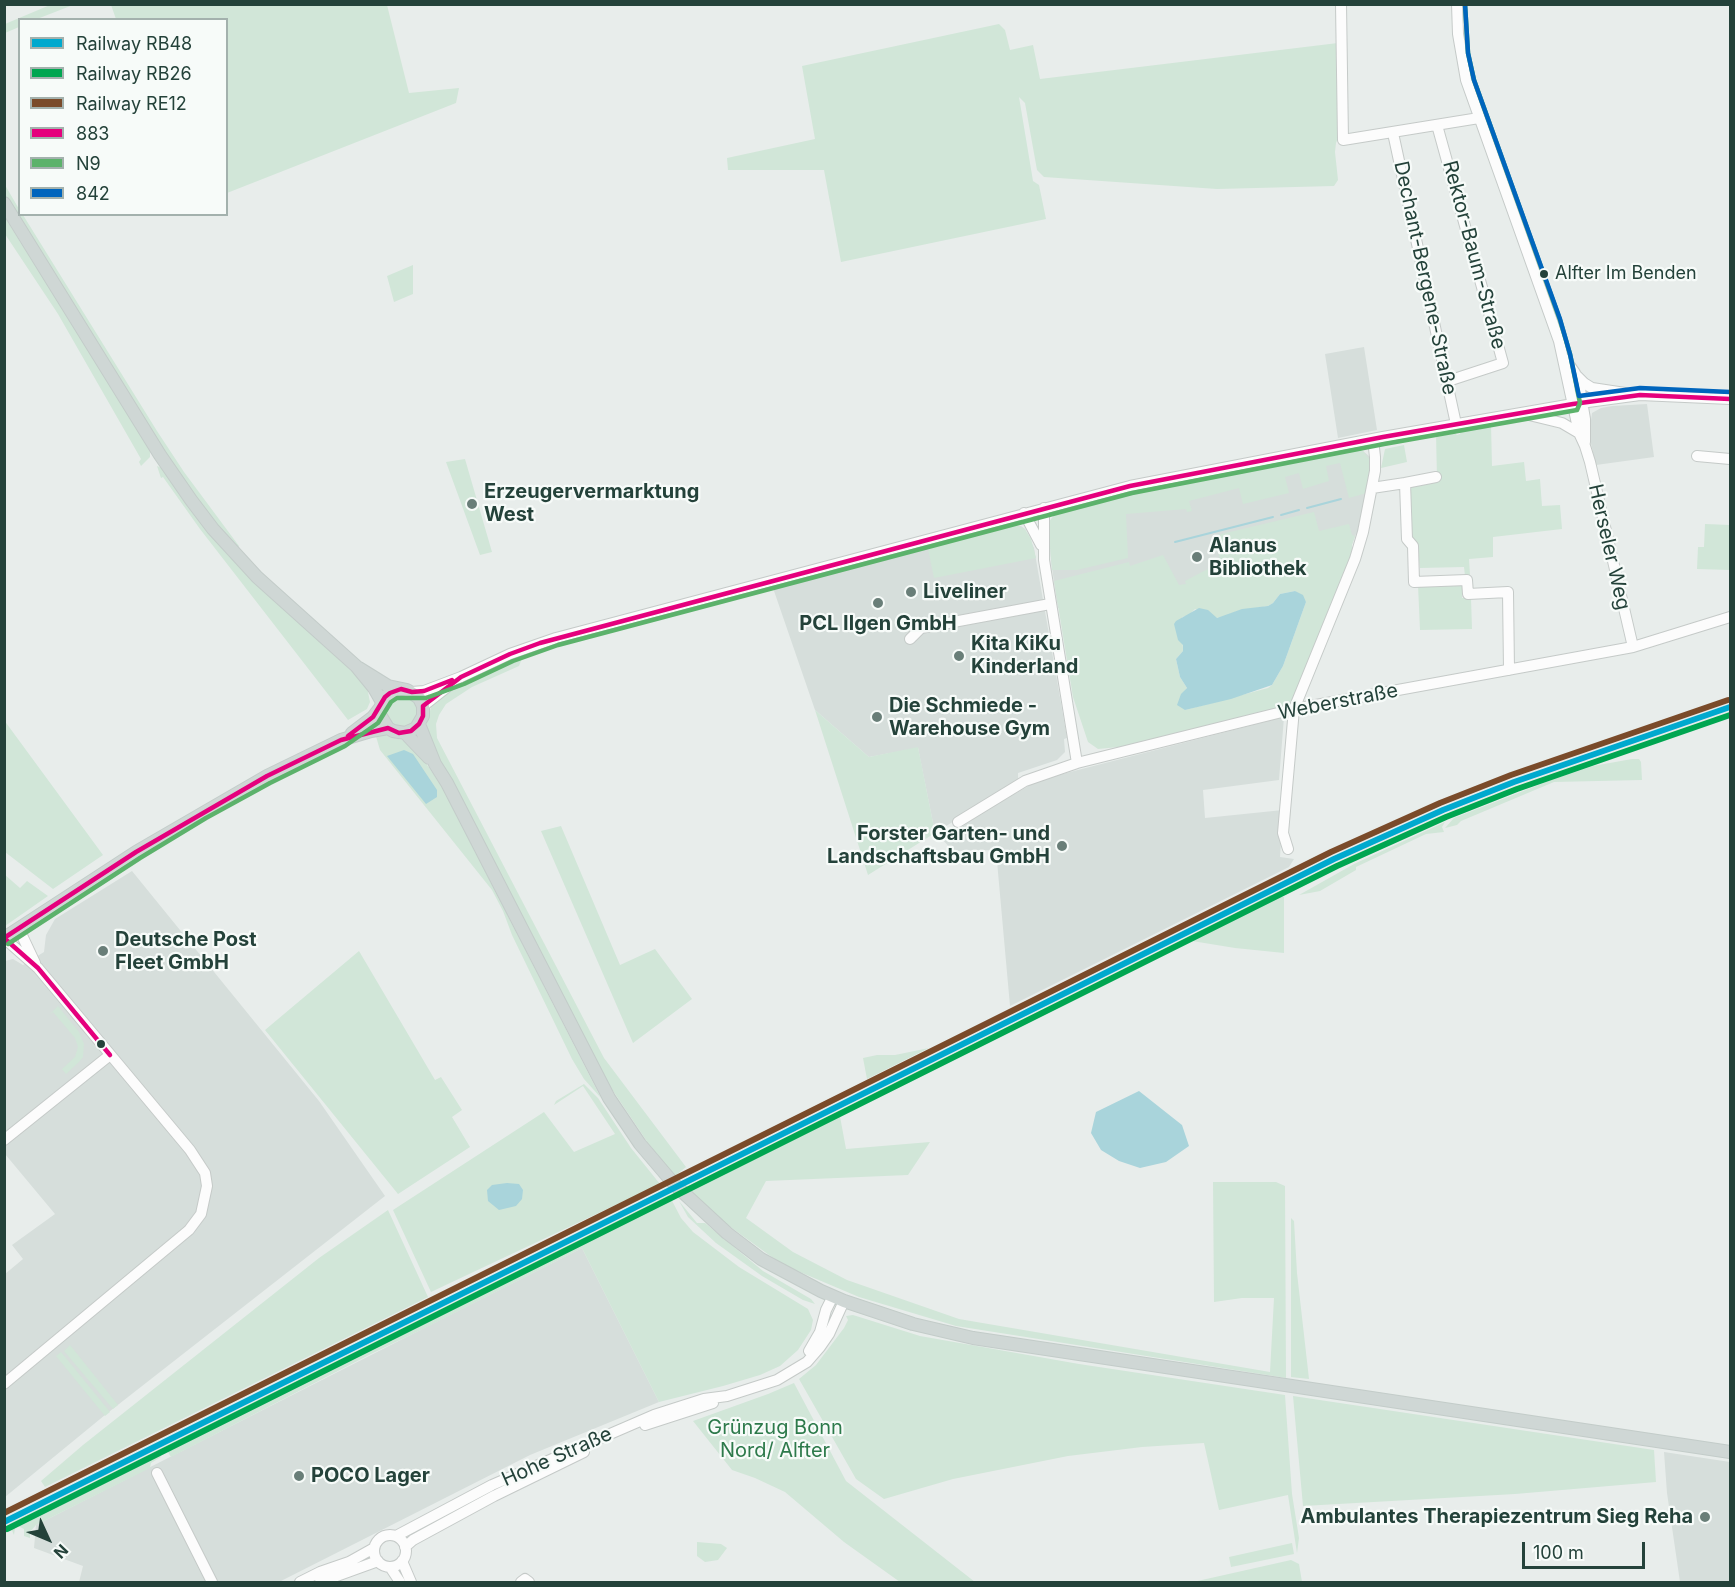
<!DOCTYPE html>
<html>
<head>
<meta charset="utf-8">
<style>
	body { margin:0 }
	#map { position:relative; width:1735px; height:1587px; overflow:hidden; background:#e8edeb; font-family:Inter,sans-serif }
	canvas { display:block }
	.frame { position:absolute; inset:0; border:6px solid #24423a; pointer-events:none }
	.legend { position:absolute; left:18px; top:18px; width:210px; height:198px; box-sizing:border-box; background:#f7fbf9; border:2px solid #a3b1ad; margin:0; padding:8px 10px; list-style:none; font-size:18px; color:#24423a }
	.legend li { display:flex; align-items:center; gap:12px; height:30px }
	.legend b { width:30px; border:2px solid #a3b1ad }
	.north { position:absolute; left:18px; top:1509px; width:60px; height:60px; -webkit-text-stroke:4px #f7fbf9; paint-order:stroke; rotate:134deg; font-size:16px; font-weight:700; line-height:24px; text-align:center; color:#24423a }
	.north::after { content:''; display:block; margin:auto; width:21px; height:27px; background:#24423a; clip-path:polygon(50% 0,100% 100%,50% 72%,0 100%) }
	.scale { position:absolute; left:1522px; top:1542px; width:123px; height:27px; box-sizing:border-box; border:3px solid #24423a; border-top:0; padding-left:8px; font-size:18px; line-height:21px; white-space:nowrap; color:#24423a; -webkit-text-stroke:4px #f7fbf9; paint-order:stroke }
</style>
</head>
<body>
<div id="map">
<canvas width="1735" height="1587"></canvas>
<div class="frame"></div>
<ul class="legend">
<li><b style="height:8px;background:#00a9ce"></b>Railway RB48</li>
<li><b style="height:8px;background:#00a651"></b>Railway RB26</li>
<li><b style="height:8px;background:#7a4b2a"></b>Railway RE12</li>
<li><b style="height:8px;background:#e5007d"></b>883</li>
<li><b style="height:8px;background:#5cb26b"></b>N9</li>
<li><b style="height:8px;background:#0065bd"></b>842</li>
</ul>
<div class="north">N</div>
<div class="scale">100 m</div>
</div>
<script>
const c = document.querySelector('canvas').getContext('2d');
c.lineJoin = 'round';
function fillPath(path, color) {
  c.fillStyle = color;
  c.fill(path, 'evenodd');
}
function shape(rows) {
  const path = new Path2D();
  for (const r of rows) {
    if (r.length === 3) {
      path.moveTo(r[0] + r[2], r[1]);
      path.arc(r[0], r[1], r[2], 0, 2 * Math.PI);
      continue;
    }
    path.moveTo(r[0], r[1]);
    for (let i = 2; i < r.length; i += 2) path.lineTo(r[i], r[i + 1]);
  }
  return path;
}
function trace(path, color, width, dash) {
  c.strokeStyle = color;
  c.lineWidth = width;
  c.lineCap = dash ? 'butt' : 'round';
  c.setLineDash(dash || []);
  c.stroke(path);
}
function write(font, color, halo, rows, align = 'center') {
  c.font = font + ' Inter,sans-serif';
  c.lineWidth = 4.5;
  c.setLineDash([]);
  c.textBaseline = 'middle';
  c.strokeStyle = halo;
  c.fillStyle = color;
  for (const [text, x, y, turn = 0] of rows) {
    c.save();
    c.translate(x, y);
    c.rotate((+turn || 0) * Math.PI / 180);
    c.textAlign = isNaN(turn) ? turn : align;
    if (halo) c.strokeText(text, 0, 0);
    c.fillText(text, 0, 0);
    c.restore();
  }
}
const built = shape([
	[1364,347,1377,430,1338,438,1325,354],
	[1647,404,1654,457,1596,465,1589,435,1592,413,1601,408,1612,406],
	[1350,448,1363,451,1369,456,1371,465,1358,534,1356,534,1352,544,1352,557,1058,608,1051,561,1048,523,1057,512,1130,492],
	[1009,524,1010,527,1021,526,1025,529,1034,548,1067,738,1064,739,1065,752,1057,760,1018,773,1018,781,935,833,918,748,869,757,815,710,773,588,927,544],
	[1284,717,1279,780,1203,790,1205,818,1283,810,1280,857,1294,859,1289,867,1010,1006,996,850,953,851,942,839,990,808,1039,780],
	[132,871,319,1101,385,1196,105,1415,5,1497,5,1274,23,1259,12,1245,55,1214,5,1154,5,961,13,959,23,965,44,952,46,935,55,919],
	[582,1248,659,1402,530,1455,279,1582,79,1582,83,1566,34,1548,36,1525],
	[1664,1452,1730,1462,1730,1582,1680,1582,1667,1493]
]);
const green = shape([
	[50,5,73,5,37,19,20,20,19,27,5,33,5,24],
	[111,5,387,5,409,93,459,88,456,103,227,193,226,20,116,19],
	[999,24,1005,30,1010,50,1033,45,1040,79,1338,43,1339,135,1336,143,1335,152,1338,180,1334,186,1217,189,1044,177,1037,170,1025,103,1019,97,1033,181,1039,185,1046,219,841,262,824,170,728,170,727,158,815,139,802,66],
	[5,185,19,209,20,214,23,215,157,431,184,472,239,546,237,548,203,508,142,418,5,195],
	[4,216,150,448,150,457,141,466,139,462,141,459,58,314,5,234],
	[413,265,413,294,394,302,387,276],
	[1491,425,1492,466,1524,462,1526,481,1540,479,1542,506,1560,505,1562,529,1493,537,1493,557,1469,559,1470,575,1465,576,1464,567,1420,568,1417,543,1411,537,1411,486,1437,479,1436,433,1453,431,1457,435,1460,434,1461,429],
	[1404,445,1407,462,1381,468,1385,449],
	[1350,448,1363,451,1370,460,1367,493,1349,498,1340,463,1326,466,1329,481,1303,489,1299,473,1285,477,1289,493,1243,504,1239,488,1189,501,1192,511,1187,512,1186,509,1126,514,1128,558,1077,570,1052,570,1048,523,1057,512,1130,492],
	[465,459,492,552,480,555,446,462],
	[157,466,162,468,225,552,250,578,370,688,368,692,370,702,367,709,348,720,200,529,163,477,161,478],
	[1314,512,1319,531,1349,524,1352,535,1355,536,1352,545,1352,557,1290,705,1129,746,1098,749,1088,742,1073,697,1054,581,1129,562,1130,566,1163,555,1179,585,1186,584,1185,581,1221,562,1213,536],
	[1295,591,1306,602,1283,666,1272,685,1268,688,1185,710,1184,692,1187,688,1180,677,1176,659,1183,651,1182,617,1188,616,1195,609,1216,618,1223,617,1235,612,1268,606,1273,603,1280,594],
	[1009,524,1010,527,1018,526,1025,529,1031,539,1036,558,934,578,927,544],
	[1705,524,1730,525,1730,570,1697,569,1698,547,1704,547],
	[1462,582,1462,598,1471,598,1472,629,1420,630,1418,585],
	[514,657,520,658,521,661,519,666,472,687,446,704,439,715,436,724,437,738,604,1058,686,1167,675,1176,648,1143,605,1079,431,746,426,727,431,707,436,700,473,677],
	[402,711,16],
	[815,710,869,757,918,747,935,833,868,875],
	[4,720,103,855,53,889,5,852],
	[375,733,383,734,408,742,417,750,441,785,601,1098,584,1079,572,1059,512,935,503,911,492,890,380,750],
	[1632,759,1639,759,1641,762,1642,780,1554,782,1461,821,1457,825,1445,828,1454,818,1554,779,1593,766],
	[1445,822,1442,827,1444,832,1426,834,1356,867,1356,870,1320,891,1299,895,1354,864],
	[561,826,620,965,655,949,692,999,633,1043,541,831],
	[4,874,20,888,27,881,48,896,5,926],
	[1270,895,1284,897,1284,953,1235,948,1186,940],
	[359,951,435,1080,441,1077,462,1110,452,1117,470,1147,398,1194,265,1030],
	[58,1006,79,1032,84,1044,83,1057,79,1062,66,1074,62,1069,75,1057,78,1047,75,1038,53,1012,49,1015],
	[929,1048,867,1079,863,1058,877,1055,895,1055],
	[584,1084,598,1098,631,1148,660,1184,431,1292,393,1210,544,1112,574,1152,615,1134,583,1086,554,1105,556,1101],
	[839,1111,846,1149,930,1142,908,1175,766,1181,746,1218,793,1252,847,1280,959,1319,1270,1372,1274,1298,1242,1298,1214,1302,1213,1182,1276,1182,1285,1186,1286,1378,956,1326,859,1297,788,1267,769,1255,725,1223,686,1187],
	[669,1195,681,1218,693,1232,739,1267,808,1309,813,1320,811,1330,798,1350,780,1366,760,1375,723,1386,659,1402,582,1248,425,1328,371,1354,171,1457,166,1449,159,1452,161,1457,151,1463,150,1468,36,1525,30,1532,30,1538,24,1536,24,1529,18,1526,15,1528,14,1535,9,1524],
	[679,1201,697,1223,705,1223,763,1271,811,1299,815,1304,803,1300,762,1276,716,1243,688,1217],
	[388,1210,428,1297,45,1487,41,1481,83,1445,319,1258],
	[1291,1218,1294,1221,1297,1273,1309,1379,1291,1377],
	[853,1315,920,1336,1079,1364,1285,1395,1292,1494,1299,1538,1297,1553,1288,1495,1219,1510,1204,1443,1142,1447,1068,1456,953,1479,884,1499,856,1479,799,1379,816,1365,844,1328,848,1320,846,1316],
	[70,1345,118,1405,113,1409,64,1351],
	[61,1352,110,1412,105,1416,56,1356],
	[794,1383,846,1481,975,1582,900,1582,844,1542,785,1492,755,1478,732,1470,693,1421,768,1394],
	[1293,1396,1654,1450,1656,1482,1515,1494,1303,1506],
	[697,1542,721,1544,727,1548,718,1560,705,1562,697,1556],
	[1292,1543,1294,1554,1231,1567,1229,1557],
	[1291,1560,1299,1564,1302,1582,1193,1582]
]);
const water = shape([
	[1295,591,1303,595,1306,602,1283,666,1272,685,1231,699,1185,710,1177,705,1181,694,1187,688,1180,677,1176,659,1183,651,1183,645,1178,640,1174,624,1176,621,1199,608,1208,610,1217,618,1242,609,1268,606,1273,603,1280,594],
	[404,750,413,754,437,790,437,797,426,804,387,756],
	[1139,1091,1182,1125,1189,1146,1166,1162,1140,1168,1119,1161,1101,1150,1091,1133,1096,1112],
	[507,1183,519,1184,523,1190,522,1199,516,1206,499,1210,488,1201,487,1190,492,1185]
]);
const stream = shape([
	[1307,508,1341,499],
	[1281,515,1299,510],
	[1175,542,1273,517]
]);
const minor = shape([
	[1341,4,1343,140,1479,118],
	[1457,4,1458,34,1466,80,1559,341,1579,433,1585,446,1590,462,1633,647],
	[1437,125,1503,363,1448,381],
	[1393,133,1456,424],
	[1566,360,1575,373,1580,389,1585,419,1585,442],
	[1577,376,1584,383,1592,388,1625,393],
	[1529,415,1562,423,1579,433],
	[1697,456,1730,459],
	[1405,483,1436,477],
	[1372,488,1405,483,1407,539,1413,546,1414,582,1467,580,1468,594,1508,592,1509,670],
	[1044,508,1044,560,1077,763],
	[1024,513,1041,545],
	[910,639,921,628,1050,604],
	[412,692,424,691,461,677,510,654,556,638,1130,486,1383,437,1573,404,1640,395,1730,399],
	[423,706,451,684],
	[958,822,1025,781,1077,763,1294,709,1633,647,1730,617],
	[1288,849,1283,833,1294,709,1355,559,1363,532,1375,471,1375,457,1373,439],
	[19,929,35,963],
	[4,938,38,968,190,1150,205,1173,207,1186,201,1214,189,1230,4,1384],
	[4,1140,110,1055],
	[809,1351,820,1332,826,1310,833,1296],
	[645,1425,713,1403],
	[157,1473,212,1582],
	[390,1551,16],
	[396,1536,492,1485,654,1415,704,1399,727,1396,777,1380,807,1362,820,1347,829,1334,844,1301],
	[405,1547,413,1540,494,1496,584,1452],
	[402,1561,411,1582],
	[390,1567,400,1582],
	[300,1582,320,1572,349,1562,374,1548],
	[320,1582,378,1561],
	[521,1582,525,1579,529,1582]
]);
const major = shape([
	[4,203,160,455,191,500,213,529,257,577,356,666,374,688,382,702],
	[359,668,388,686,407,690,419,698,423,706,423,716,416,728,405,733,393,731,388,728,380,715,380,708,385,697,395,690,401,689],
	[419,724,435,764,447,783,609,1098,640,1144,674,1184,727,1233,761,1259,821,1291,844,1301,913,1324,973,1338,1730,1452],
	[352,733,373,717,380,708],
	[405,733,429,758],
	[4,938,136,852,267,776,341,740,371,731,388,728]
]);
const bus1 = shape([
	[348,736,373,717,385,697,390,693,401,689,412,692,424,691,452,680],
	[4,938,136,852,267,776,341,740,388,728,399,733,411,731,419,724,423,716,423,706,461,677,510,654,540,643,1130,486,1383,437,1573,404,1640,395,1730,399],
	[4,938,38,968,110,1055]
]);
const bus2 = shape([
	[8,944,140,858,206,818,270,783,345,746,378,723,391,702,397,698,426,698,464,684,513,661,558,645,1132,493,1384,444,1577,410,1580,403,1570,354,1560,320,1474,80,1468,53,1465,4]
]);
const bus3 = shape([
	[1465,4,1468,53,1474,80,1560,319,1570,354,1579,396,1640,388,1730,392]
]);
const rail1 = shape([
	[4,1522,1334,859,1443,810,1514,782,1730,707]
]);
const rail2 = shape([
	[7,1529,1337,866,1446,817,1517,789,1730,715]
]);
const rail3 = shape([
	[4,1513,1331,852,1440,803,1511,775,1728,700]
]);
const markers = [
	[1544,274,5,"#24423a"],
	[472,504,6,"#697e78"],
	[1197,557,6,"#697e78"],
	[911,592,6,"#697e78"],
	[878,603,6,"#697e78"],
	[959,656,6,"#697e78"],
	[877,717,6,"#697e78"],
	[1062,846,6,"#697e78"],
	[103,951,6,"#697e78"],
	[101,1044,5,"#24423a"],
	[299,1476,6,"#697e78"],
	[1705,1517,6,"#697e78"]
];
const busNames = [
	["Alfter Im Benden",1555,274]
];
const streetNames = [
	["Rektor-Baum-Straße",1474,255,75],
	["Dechant-Bergene-Straße",1425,278,78],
	["Herseler Weg",1609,547,77],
	["Weberstraße",1338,702,-11],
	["Hohe Straße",557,1457,-24]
];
const poiNames = [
	["Erzeugervermarktung",484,492],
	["West",484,515],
	["Alanus",1209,546],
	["Bibliothek",1209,569],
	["Liveliner",923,592],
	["PCL Ilgen GmbH",878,624,"center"],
	["Kita KiKu",971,644],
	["Kinderland",971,667],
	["Die Schmiede -",889,706],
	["Warehouse Gym",889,729],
	["Forster Garten- und",1050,834,"right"],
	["Landschaftsbau GmbH",1050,857,"right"],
	["Deutsche Post",115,940],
	["Fleet GmbH",115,963],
	["POCO Lager",311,1476],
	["Ambulantes Therapiezentrum Sieg Reha",1693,1517,"right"]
];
const parkNames = [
	["Grünzug Bonn",775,1428],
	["Nord/ Alfter",775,1451]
];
fillPath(built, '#d6dedb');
fillPath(green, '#d1e6d8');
fillPath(water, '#a9d4db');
trace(stream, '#a9d4db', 2);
trace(minor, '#c5cac8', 12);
trace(major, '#c3ccc9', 14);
trace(minor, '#fcfcfc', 10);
trace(major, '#cfd7d5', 12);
trace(bus1, '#e5007d', 4.5);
trace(bus2, '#5cb26b', 4.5);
trace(bus3, '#0065bd', 4.5);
trace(rail1, '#00a9ce', 6);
trace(rail2, '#00a651', 6);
trace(rail3, '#7a4b2a', 6);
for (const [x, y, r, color] of markers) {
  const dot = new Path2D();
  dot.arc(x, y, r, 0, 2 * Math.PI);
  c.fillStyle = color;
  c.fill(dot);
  trace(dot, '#f7fbf9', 2);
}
write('18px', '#24423a', '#f7fbf9', busNames, 'left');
write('20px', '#24423a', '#f7fbf9', streetNames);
write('bold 20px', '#24423a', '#f7fbf9', poiNames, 'left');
write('20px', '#2d7a4b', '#f7fbf9', parkNames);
</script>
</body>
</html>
